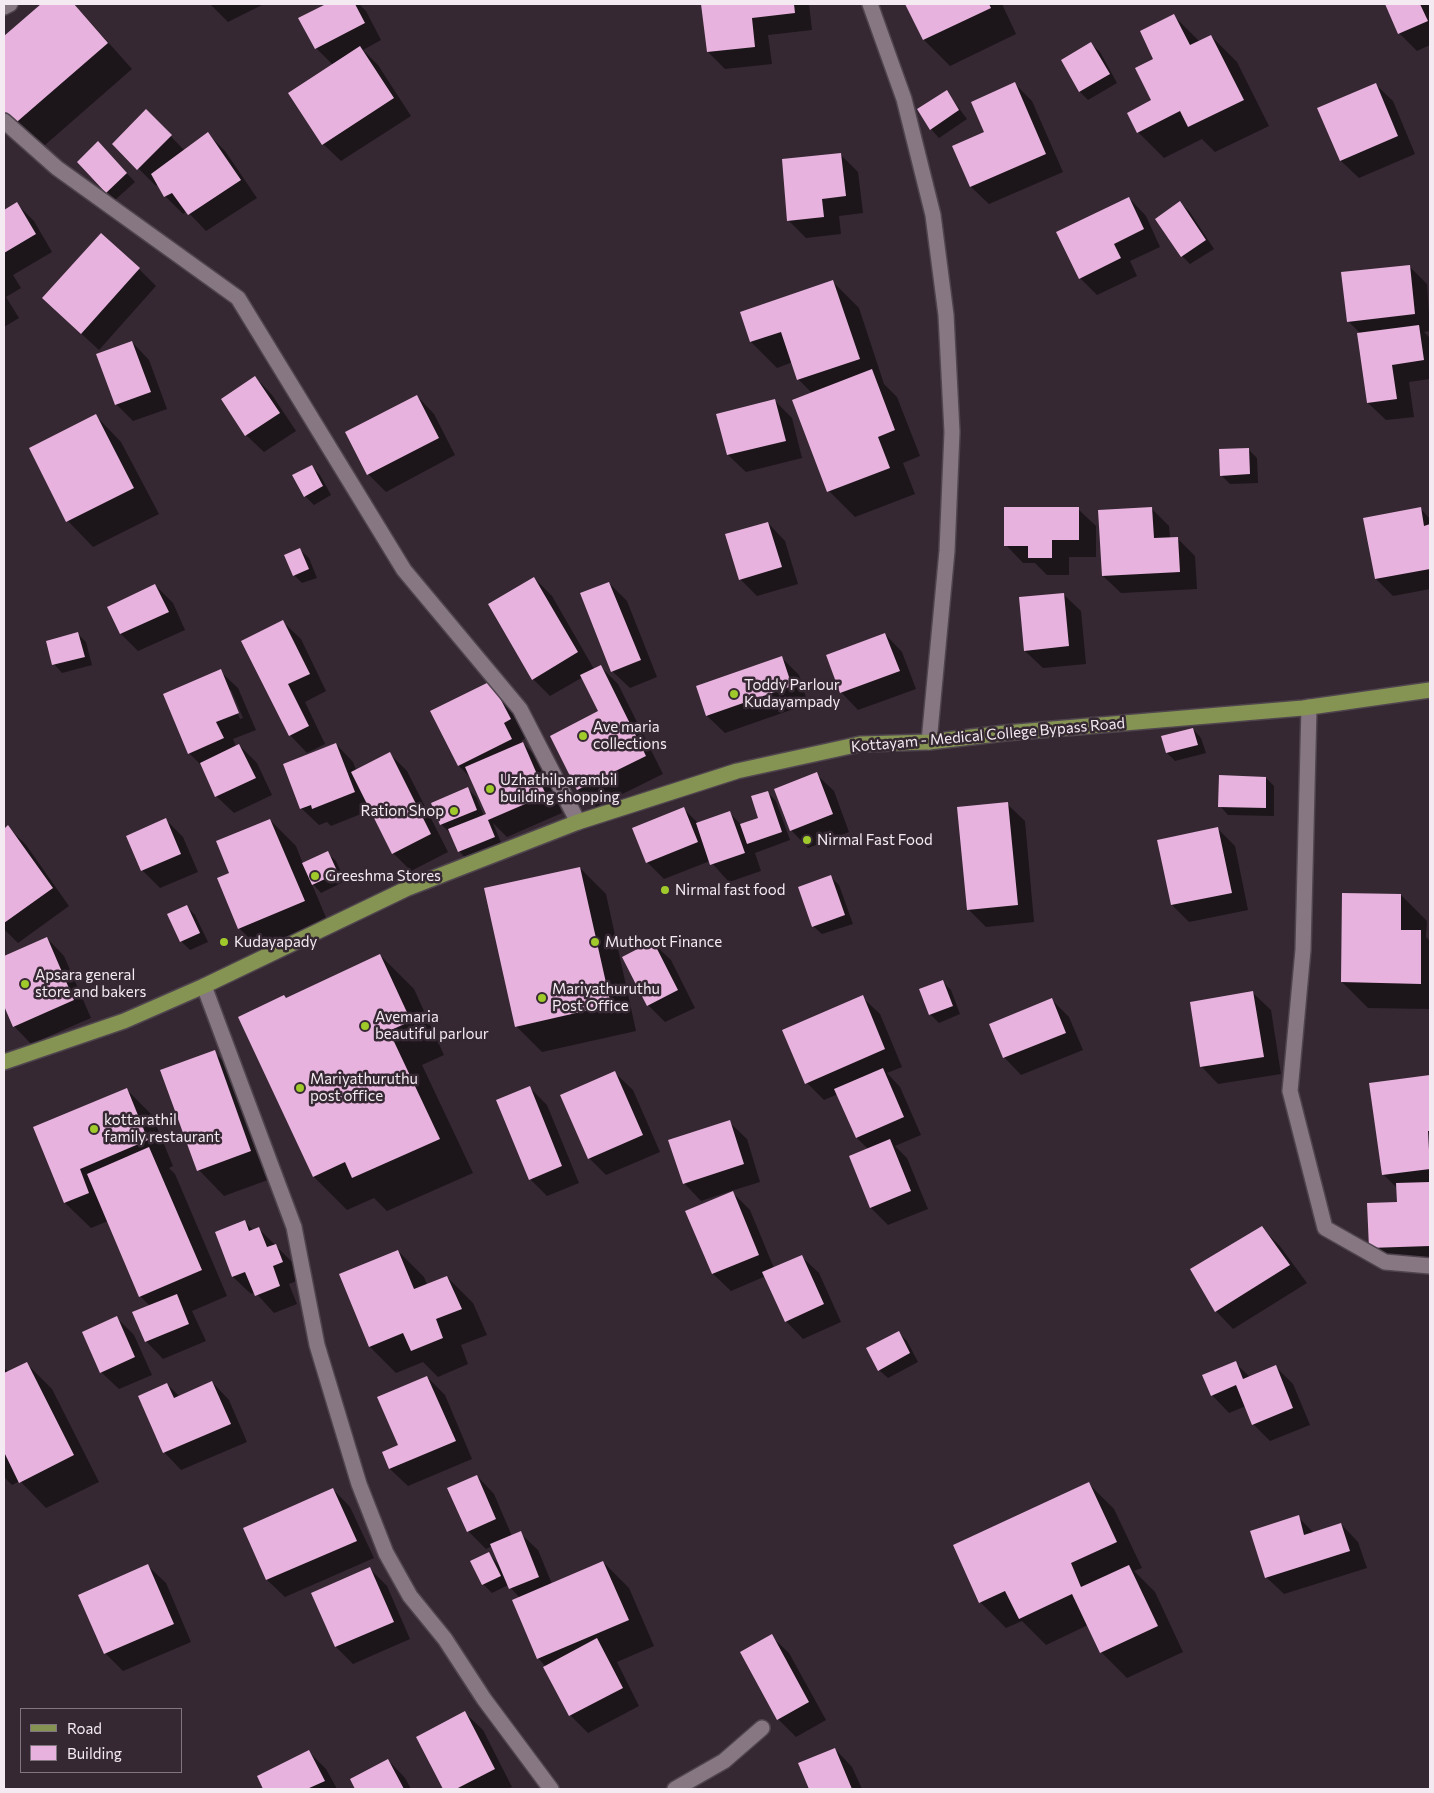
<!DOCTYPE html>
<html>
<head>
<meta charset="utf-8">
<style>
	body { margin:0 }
	#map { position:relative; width:1434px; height:1793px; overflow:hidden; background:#352832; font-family:Commissioner,sans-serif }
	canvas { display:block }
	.frame { position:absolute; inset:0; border:5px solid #f4ebf2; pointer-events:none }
	.legend { position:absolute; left:20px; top:1708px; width:162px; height:65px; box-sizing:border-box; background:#352832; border:1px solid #81767f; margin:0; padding:6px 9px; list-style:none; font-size:15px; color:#f4ebf2 }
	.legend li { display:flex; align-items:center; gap:10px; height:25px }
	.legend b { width:25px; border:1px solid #81767f }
</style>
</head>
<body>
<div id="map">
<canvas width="1434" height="1793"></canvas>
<div class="frame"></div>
<ul class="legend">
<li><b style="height:6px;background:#859353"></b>Road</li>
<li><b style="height:14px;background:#e7b2dd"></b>Building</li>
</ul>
</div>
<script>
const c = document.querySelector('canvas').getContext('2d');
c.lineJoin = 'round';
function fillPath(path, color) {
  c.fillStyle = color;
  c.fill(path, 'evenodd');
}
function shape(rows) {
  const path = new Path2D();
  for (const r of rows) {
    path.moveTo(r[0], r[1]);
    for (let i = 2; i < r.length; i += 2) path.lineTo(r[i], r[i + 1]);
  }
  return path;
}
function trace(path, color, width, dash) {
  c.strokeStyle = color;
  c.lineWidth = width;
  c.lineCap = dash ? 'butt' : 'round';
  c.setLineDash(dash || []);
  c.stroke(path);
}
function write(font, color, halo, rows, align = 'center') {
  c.font = font + ' Commissioner,sans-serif';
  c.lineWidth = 5;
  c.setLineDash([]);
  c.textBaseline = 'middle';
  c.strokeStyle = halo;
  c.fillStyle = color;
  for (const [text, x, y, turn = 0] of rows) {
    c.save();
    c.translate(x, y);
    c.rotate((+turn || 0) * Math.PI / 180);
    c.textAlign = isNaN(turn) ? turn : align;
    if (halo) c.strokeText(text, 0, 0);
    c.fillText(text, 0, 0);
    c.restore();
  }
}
const shadow = shape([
	[43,4,74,4,132,69,37,152,4,117,4,37],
	[210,4,264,4,228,22],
	[328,4,359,4,366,11,381,40,363,50,378,65,411,116,341,161,323,144,333,65,316,48,300,18],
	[702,4,809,4,812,30,768,35,772,64,725,69,708,52],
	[907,4,1002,4,1016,34,950,66,924,40],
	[1386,4,1429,4,1430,45,1417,51,1399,33],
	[1173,15,1200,42,1211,36,1237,62,1269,126,1215,152,1202,139,1164,158,1138,132,1153,101,1155,59],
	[1091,44,1100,52,1117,83,1088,100,1080,92],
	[1015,84,1032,101,1063,172,989,204,971,187,954,147,986,133],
	[1375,84,1393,101,1415,154,1359,178,1341,161,1318,109],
	[947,92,967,119,939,138,931,129],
	[146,111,185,151,208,134,225,151,257,198,206,231,187,211,183,214,165,196,158,184,156,186,114,144],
	[98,143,135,182,115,200,107,192],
	[841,155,858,172,863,213,839,216,841,234,806,238,788,220],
	[1129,198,1146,216,1160,247,1130,261,1137,276,1097,295,1080,278],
	[1180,203,1189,211,1214,249,1190,264,1182,256],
	[17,204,34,221,52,252,13,275,21,288,6,297,19,318,4,327,4,211],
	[1409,266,1427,284,1430,331,1424,332,1430,338,1430,379,1409,382,1414,417,1386,420,1368,403,1358,334,1361,334,1348,321],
	[139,269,156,286,99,350,62,316],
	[833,282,859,308,884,384,897,397,920,456,903,463,915,494,855,517,829,491,813,394,798,379,793,362,777,368,751,342,741,313],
	[132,342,149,360,167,409,133,421,116,404],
	[255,377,272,395,296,431,264,452,246,435],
	[417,396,434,414,455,455,386,492,368,474,347,432],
	[774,400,792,418,802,458,746,472,728,455],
	[96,416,121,442,159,514,93,547,68,521],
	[1248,449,1257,458,1258,483,1230,484,1222,476],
	[311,466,320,475,331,495,314,505,305,496,294,475],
	[1151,508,1169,526,1170,538,1177,538,1195,556,1197,589,1121,593,1103,576],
	[1420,508,1430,519,1430,589,1393,596,1376,579,1364,519],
	[1078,509,1096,526,1096,557,1069,557,1069,575,1047,575,1035,563,1023,563,1006,545],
	[768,523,785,541,798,584,757,596,740,579],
	[300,550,309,558,317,578,302,583,294,575],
	[534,578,552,596,594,669,600,666,618,684,663,774,596,807,578,790,551,736,600,712,583,677,550,696,533,679],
	[609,583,627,601,657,677,630,688,612,671],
	[155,585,173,603,185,630,138,651,121,634],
	[1063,594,1081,611,1086,664,1043,668,1025,651,1020,598],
	[283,622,301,639,326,691,305,702,325,744,307,753,290,735],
	[77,633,86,642,92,665,62,673,54,664],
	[885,634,902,652,916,689,858,710,841,692],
	[781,657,799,675,808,704,725,733,707,716],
	[220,671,238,688,256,730,233,739,236,747,239,745,257,763,272,795,234,813,216,796,203,767,189,753],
	[228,690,231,690,243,718,240,719],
	[491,682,508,700,527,737,521,741,540,761,562,813,507,837,493,823,502,845,467,860,459,851,450,833,441,824,468,789,476,797,484,816,489,820,471,778,459,766,432,712],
	[1193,729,1201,738,1206,753,1175,761,1167,753],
	[336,744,353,762,356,770,390,754,407,771,448,852,411,871,393,853,371,810,331,826,327,822,319,825,301,808],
	[816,774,834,791,849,832,808,848,791,830],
	[1266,778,1274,786,1274,816,1228,815,1220,806],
	[767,792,776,801,790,840,755,853,761,871,729,882,710,861,664,879,647,862,684,809,698,823,730,813,741,825,760,819],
	[1007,804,1025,821,1034,922,986,927,968,909],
	[166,820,183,837,198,872,160,888,142,870],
	[270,820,296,846,303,864,327,853,336,861,345,881,321,893,311,882,330,927,265,954,239,928],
	[8,827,26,845,69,906,18,943,4,929,4,830],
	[1217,828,1235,846,1248,910,1189,922,1172,905],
	[580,868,606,894,636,1031,542,1052,516,1026],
	[831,877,839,885,853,924,822,934,813,926],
	[1401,895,1427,921,1426,937,1430,941,1430,1009,1368,1008,1342,982],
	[187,907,195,915,208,942,190,950,181,941,169,915],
	[47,938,64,956,91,1018,31,1044,14,1026,4,1003,4,957],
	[653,943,671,960,695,1008,665,1022,648,1005],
	[380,955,414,989,444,1055,422,1065,473,1173,387,1211,374,1198,347,1210,314,1177,239,1017,286,999],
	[942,981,951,990,960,1014,939,1023,930,1014],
	[1253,993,1271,1010,1281,1074,1218,1084,1201,1066],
	[862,997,880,1014,902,1067,887,1073,900,1087,921,1135,895,1146,907,1158,928,1209,888,1225,871,1208,868,1149,857,1138,838,1094,824,1100,807,1083],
	[1052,1000,1069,1017,1083,1050,1021,1075,1004,1057],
	[214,1052,240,1078,276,1177,224,1196,199,1170],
	[615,1073,633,1090,660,1152,606,1175,589,1158],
	[1430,1076,1430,1264,1388,1265,1370,1247,1399,1203,1398,1189,1383,1174,1371,1084],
	[530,1088,547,1105,579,1183,547,1196,530,1179],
	[126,1089,152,1115,173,1166,169,1168,175,1174,227,1296,192,1311,206,1341,163,1359,146,1341,150,1306,140,1296,108,1221,91,1228,65,1203,34,1128],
	[729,1122,747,1139,760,1182,731,1191,750,1210,774,1268,801,1256,819,1273,841,1322,803,1339,786,1321,766,1276,731,1291,713,1274,687,1212,731,1193,731,1191,701,1201,684,1183],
	[245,1222,254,1231,259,1229,293,1263,299,1280,289,1284,297,1304,274,1313,255,1292,251,1294,233,1277,216,1233],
	[1261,1228,1279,1245,1307,1283,1233,1329,1216,1311],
	[398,1251,424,1277,427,1285,447,1277,473,1303,487,1335,461,1345,468,1364,438,1377,423,1362,396,1373,370,1347,341,1275],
	[116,1317,134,1335,152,1375,119,1389,101,1372],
	[899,1333,907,1341,918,1362,888,1378,879,1370],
	[26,1363,52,1389,99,1482,46,1508,20,1481,12,1485,4,1477,4,1368,9,1372],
	[1235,1363,1250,1377,1276,1367,1293,1384,1310,1425,1270,1441,1253,1424,1246,1406,1229,1413,1212,1395],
	[427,1377,445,1395,472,1459,408,1486,390,1469,383,1452,400,1445],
	[212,1382,229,1400,247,1442,181,1470,164,1452,167,1384,179,1396],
	[477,1476,494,1494,512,1536,520,1533,538,1550,552,1584,603,1562,629,1588,654,1646,617,1662,639,1706,588,1733,570,1715,546,1667,539,1659,514,1601,520,1598,508,1585,492,1593,483,1584,489,1554,500,1566,492,1546,486,1549,468,1531],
	[1088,1483,1114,1509,1142,1568,1134,1571,1155,1592,1183,1652,1127,1678,1101,1652,1088,1625,1046,1645,1022,1621,1006,1628,980,1602],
	[333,1489,350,1507,374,1558,285,1597,267,1580,245,1528],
	[1298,1517,1314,1533,1341,1524,1358,1542,1367,1568,1284,1594,1266,1577],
	[148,1566,166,1583,191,1642,123,1671,105,1653],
	[370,1569,387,1586,410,1639,353,1664,336,1647],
	[771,1636,789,1653,826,1720,796,1737,778,1719,741,1652],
	[465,1713,483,1730,512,1787,506,1789,444,1789,418,1737],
	[835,1749,852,1767,862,1789,810,1789,800,1764],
	[309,1752,326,1769,337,1789,265,1789,258,1777],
	[388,1760,405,1778,411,1789,357,1789,352,1779]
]);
const building = shape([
	[41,4,74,4,108,43,11,127,4,119,4,36],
	[326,4,355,4,365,23,315,49,298,18],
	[701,4,794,4,795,13,752,18,755,47,707,52],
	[905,4,989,4,991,8,923,40],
	[1385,4,1420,4,1428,21,1398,34],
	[1174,14,1190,45,1211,35,1244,100,1188,127,1180,111,1137,133,1127,113,1151,100,1135,68,1153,59,1140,31],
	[1091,42,1110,74,1079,92,1061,60],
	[360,46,394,98,322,145,288,93],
	[1015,82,1046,154,970,187,952,146,984,132,971,102],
	[1376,83,1398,136,1340,161,1317,108],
	[947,90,959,110,930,130,917,109],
	[146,109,172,135,137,170,112,144],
	[208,132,241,180,188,215,172,193,164,197,151,174],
	[98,141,127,173,106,193,77,162],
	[841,153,846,196,822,199,824,217,787,221,782,159],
	[1129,197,1144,229,1114,244,1121,258,1079,279,1056,232],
	[1180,201,1206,240,1181,257,1155,219],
	[17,202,36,234,4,253,4,210],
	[101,233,140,268,81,334,42,298],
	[1410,265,1415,314,1347,322,1341,272],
	[833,280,860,359,797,380,781,332,750,342,740,312],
	[1419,325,1424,360,1392,365,1397,399,1367,403,1357,333],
	[132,341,151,392,115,405,96,354],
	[872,369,895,430,878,437,890,468,827,492,792,400],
	[255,376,280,413,245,436,221,399],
	[417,395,439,438,367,475,345,432],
	[775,399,786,441,727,455,716,414],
	[96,414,134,488,66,522,29,448],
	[1249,448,1250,474,1220,476,1219,449],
	[312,465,323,486,304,497,292,475],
	[1004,507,1079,507,1079,540,1052,540,1052,558,1028,558,1028,546,1004,546],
	[1152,507,1154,538,1178,537,1180,572,1102,576,1098,510],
	[1421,507,1424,526,1430,524,1430,569,1375,579,1363,518],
	[768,522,782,567,739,580,725,534],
	[300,548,309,569,293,576,284,555],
	[534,577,578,652,532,680,488,604],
	[609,582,641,660,611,672,580,593],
	[155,584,169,612,120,634,107,607],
	[1064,593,1069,646,1024,651,1019,597],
	[283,620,310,674,288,684,309,726,289,736,241,641],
	[78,632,85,657,52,665,46,641],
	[885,633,900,671,840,693,826,655],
	[782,656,792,686,706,716,696,686],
	[601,665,646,756,577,790,550,736,598,711,580,675],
	[221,669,239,713,216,722,224,738,188,754,163,694],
	[491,681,511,719,504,723,512,739,458,766,430,711],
	[1193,728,1198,745,1166,753,1161,736],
	[523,742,546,795,488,820,495,837,458,852,448,829,486,814,465,767],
	[336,743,355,792,312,809,311,805,300,809,283,764],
	[239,744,256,778,215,797,200,763],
	[390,752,431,834,392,854,351,772],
	[817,772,833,814,790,831,774,789],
	[1219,775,1266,777,1266,808,1218,807],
	[468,787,477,810,440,825,431,803],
	[768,791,782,832,747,844,740,824,758,818,751,796],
	[1008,802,1018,905,967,910,957,807],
	[684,807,698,842,646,863,632,828],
	[730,811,745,853,710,865,696,823],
	[166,818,181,854,141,871,126,836],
	[270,819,305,901,238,929,217,878,229,873,216,841],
	[8,825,53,888,4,923,4,829],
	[1218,827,1232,893,1171,905,1157,840],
	[328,851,338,873,312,885,302,863],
	[580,867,611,1005,515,1027,484,888],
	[831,875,845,915,812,927,798,887],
	[1342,893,1401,894,1401,930,1421,930,1421,984,1341,982],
	[187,905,200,933,180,942,167,914],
	[47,937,74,1000,13,1027,4,1006,4,956],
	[653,941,678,990,647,1006,622,957],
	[380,954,411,1021,389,1031,440,1139,352,1178,345,1162,313,1177,238,1017,284,995,286,998],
	[943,980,953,1006,929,1015,919,989],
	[1253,991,1264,1057,1200,1067,1190,1002],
	[863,995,885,1049,805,1084,782,1030],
	[1052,998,1066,1033,1003,1058,989,1024],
	[215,1050,251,1151,197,1171,160,1070],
	[883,1068,904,1117,856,1138,834,1089],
	[615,1071,643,1135,588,1159,560,1095],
	[1430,1075,1430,1131,1428,1131,1430,1169,1382,1175,1369,1083],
	[530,1086,562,1166,529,1180,496,1100],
	[127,1088,148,1140,80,1169,89,1193,64,1203,33,1127],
	[730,1120,744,1164,683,1184,668,1140],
	[890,1139,911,1191,870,1208,849,1156],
	[149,1147,202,1270,139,1297,87,1174],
	[1430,1182,1430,1246,1369,1248,1367,1203,1397,1202,1396,1183],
	[733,1191,759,1255,712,1274,685,1211],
	[245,1220,249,1231,259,1227,267,1247,276,1244,283,1262,273,1266,280,1286,255,1296,245,1272,232,1277,215,1232],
	[1262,1226,1290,1265,1215,1312,1190,1269],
	[398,1250,414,1289,447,1276,462,1309,436,1319,443,1338,411,1351,403,1333,369,1347,339,1274],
	[802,1255,824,1304,785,1322,762,1272],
	[177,1294,189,1324,145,1342,132,1312],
	[117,1316,135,1357,100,1373,82,1332],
	[899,1331,910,1353,878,1371,866,1348],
	[1236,1361,1243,1379,1276,1365,1293,1408,1252,1425,1236,1385,1211,1396,1202,1375],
	[27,1362,74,1455,19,1483,4,1452,4,1373],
	[427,1376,456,1441,389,1469,382,1452,398,1445,377,1397],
	[212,1381,231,1424,163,1453,138,1396,167,1383,174,1398],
	[477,1475,496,1519,467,1532,447,1488],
	[1089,1482,1117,1542,1071,1563,1081,1587,1129,1565,1158,1626,1100,1653,1072,1594,1019,1619,1005,1591,979,1603,953,1545],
	[333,1488,357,1541,266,1580,243,1528],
	[1299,1515,1304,1535,1341,1523,1350,1551,1265,1578,1250,1531],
	[521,1531,539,1577,509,1589,490,1544],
	[489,1552,501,1576,482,1585,470,1561],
	[603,1561,629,1620,537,1659,512,1600],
	[148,1564,174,1624,104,1654,78,1595],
	[370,1567,394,1622,335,1647,311,1593],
	[772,1634,809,1702,777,1720,740,1652],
	[597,1638,623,1688,569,1716,543,1667],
	[465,1711,495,1769,456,1789,443,1789,416,1737],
	[835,1748,852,1789,809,1789,798,1763],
	[309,1750,325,1781,307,1789,263,1789,257,1776],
	[388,1759,404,1789,355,1789,350,1779]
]);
const minor = shape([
	[870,4,904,99,933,215,946,315,952,432,947,551,929,742],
	[4,7,10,4],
	[4,121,57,168,238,298,404,570,520,709,578,822],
	[1309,707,1303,950,1290,1091,1325,1228,1385,1262,1430,1266],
	[204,986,294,1227,317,1345,359,1484,386,1553,410,1596,445,1639,484,1699,551,1789],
	[675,1789,724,1761,762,1728]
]);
const major = shape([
	[4,1062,124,1021,204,986,408,888,578,822,737,771,860,744,929,742,1005,733,1303,708,1430,690]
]);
const markers = [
	[734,694,5,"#a0c92b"],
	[583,736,5,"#a0c92b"],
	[490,789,5,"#a0c92b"],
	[454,811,5,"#a0c92b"],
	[807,840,5,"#a0c92b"],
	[315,876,5,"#a0c92b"],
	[665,890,5,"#a0c92b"],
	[224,942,5,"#a0c92b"],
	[595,942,5,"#a0c92b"],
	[25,984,5,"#a0c92b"],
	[542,998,5,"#a0c92b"],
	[365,1026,5,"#a0c92b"],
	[300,1088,5,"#a0c92b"],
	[94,1129,5,"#a0c92b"]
];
const poiNames = [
	["Toddy Parlour",744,685],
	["Kudayampady",744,702],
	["Ave maria",593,727],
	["collections",593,744],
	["Uzhathilparambil",500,780],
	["building shopping",500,797],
	["Ration Shop",444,811,"right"],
	["Nirmal Fast Food",817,840],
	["Greeshma Stores",325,876],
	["Nirmal fast food",675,890],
	["Kudayapady",234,942],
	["Muthoot Finance",605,942],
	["Apsara general",35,975],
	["store and bakers",35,992],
	["Mariyathuruthu",552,989],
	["Post Office",552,1006],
	["Avemaria",375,1017],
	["beautiful parlour",375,1034],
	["Mariyathuruthu",310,1079],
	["post office",310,1096],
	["kottarathil",104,1120],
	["family restaurant",104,1137]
];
const streetNames = [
	["Kottayam - Medical College Bypass Road",988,735,-5]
];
fillPath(shadow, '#0007');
fillPath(building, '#e7b2dd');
trace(minor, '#50454e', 18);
trace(major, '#50454e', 18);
trace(minor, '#867783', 15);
trace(major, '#859353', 15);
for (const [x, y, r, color] of markers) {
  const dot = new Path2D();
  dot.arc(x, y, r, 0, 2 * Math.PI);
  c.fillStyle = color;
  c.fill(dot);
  trace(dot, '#352832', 2);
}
write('15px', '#f4ebf2', '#352832', poiNames, 'left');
write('15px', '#f4ebf2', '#352832', streetNames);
</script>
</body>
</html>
